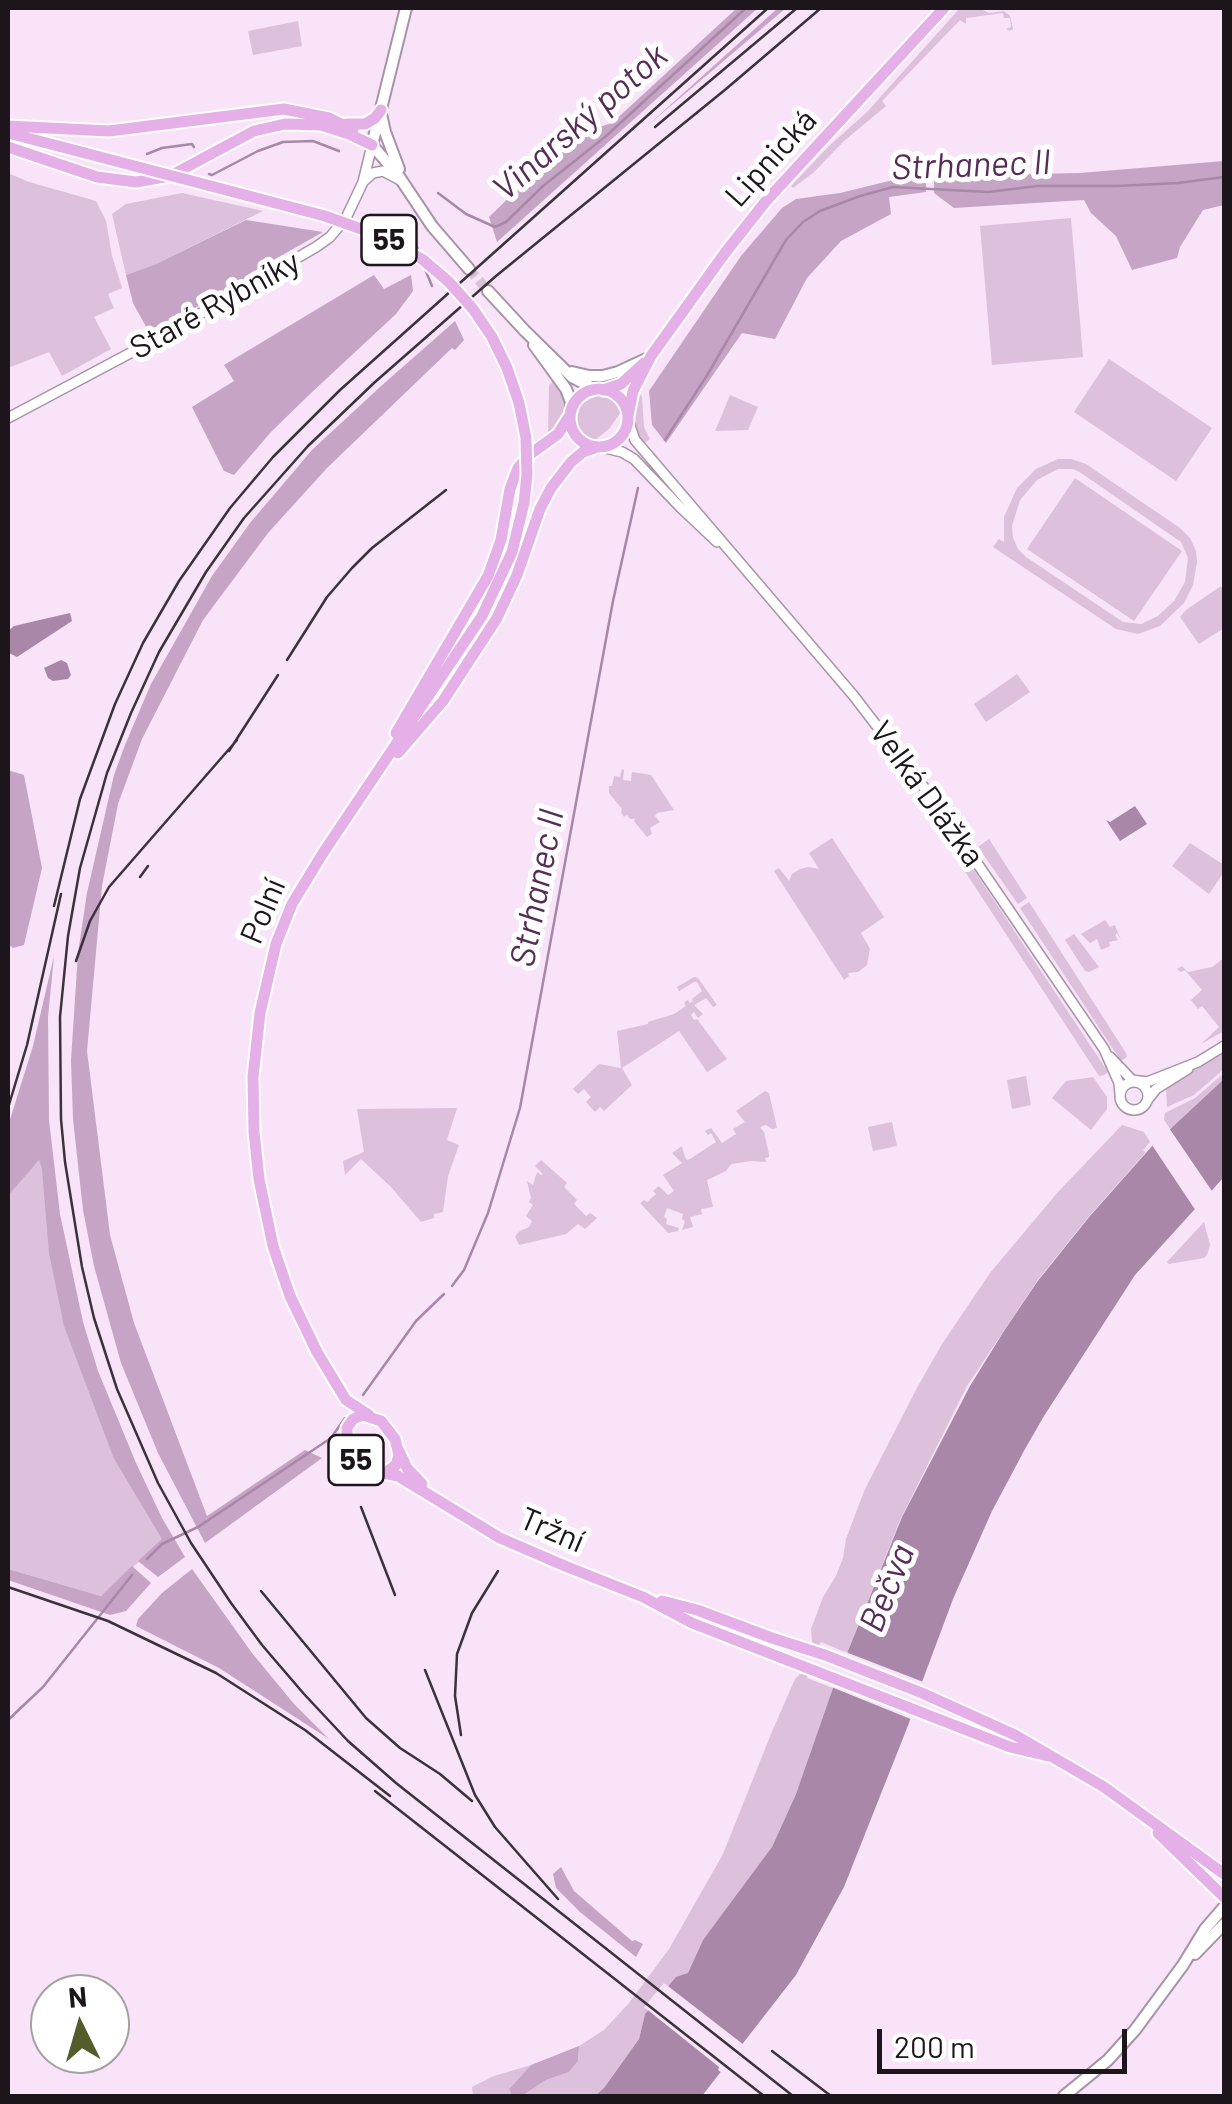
<!DOCTYPE html>
<html>
<head>
<meta charset="utf-8">
<style>
	body { margin:0 }
	#map { position:relative; width:1232px; height:2104px; overflow:hidden; background:#f8e3f8; font-family:Barlow,sans-serif }
	canvas { display:block }
	.frame { position:absolute; inset:0; border:10px solid #1c151c; pointer-events:none }
	.north { position:absolute; left:30px; top:1974px; width:100px; height:100px; box-sizing:border-box; background:#fff; border:2px solid #a4a1a4; border-radius:50%; rotate:355deg; font-size:28px; font-weight:700; line-height:40px; text-align:center; color:#1c151c }
	.north::after { content:''; display:block; margin:auto; width:35px; height:45px; background:#535c2b; clip-path:polygon(50% 0,100% 100%,50% 72%,0 100%) }
	.scale { position:absolute; left:877px; top:2029px; width:250px; height:45px; box-sizing:border-box; border:5px solid #1c151c; border-top:0; padding-left:12px; font-size:30px; line-height:35px; white-space:nowrap; color:#1c151c; -webkit-text-stroke:8px #fff; paint-order:stroke }
</style>
</head>
<body>
<div id="map">
<canvas width="1232" height="2104"></canvas>
<div class="frame"></div>
<div class="north">N</div>
<div class="scale">200 m</div>
</div>
<script>
const c = document.querySelector('canvas').getContext('2d');
c.lineJoin = 'round';
function fillPath(path, color) {
  c.fillStyle = color;
  c.fill(path, 'evenodd');
}
function shape(rows) {
  const path = new Path2D();
  for (const r of rows) {
    if (r.length === 3) {
      path.moveTo(r[0] + r[2], r[1]);
      path.arc(r[0], r[1], r[2], 0, 2 * Math.PI);
      continue;
    }
    path.moveTo(r[0], r[1]);
    for (let i = 2; i < r.length; i += 2) path.lineTo(r[i], r[i + 1]);
  }
  return path;
}
function trace(path, color, width, dash) {
  c.strokeStyle = color;
  c.lineWidth = width;
  c.lineCap = dash ? 'butt' : 'round';
  c.setLineDash(dash || []);
  c.stroke(path);
}
function write(font, color, halo, rows, align = 'center') {
  c.font = font + ' Barlow,sans-serif';
  c.lineWidth = 10;
  c.setLineDash([]);
  c.textBaseline = 'middle';
  c.strokeStyle = halo;
  c.fillStyle = color;
  for (const [text, x, y, turn = 0] of rows) {
    c.save();
    c.translate(x, y);
    c.rotate((+turn || 0) * Math.PI / 180);
    c.textAlign = isNaN(turn) ? turn : align;
    if (halo) c.strokeText(text, 0, 0);
    c.fillText(text, 0, 0);
    c.restore();
  }
}
const green = shape([
	[960,8,978,8,989,13,1004,11,1010,16,1013,29,1010,31,1006,29,1011,27,1010,18,1004,18,1003,13,966,18,966,24,960,20,882,101,886,106,844,141,813,173,793,188,791,186,829,146,867,112],
	[298,21,302,46,253,55,248,31],
	[8,173,29,182,96,201,106,221,112,256,122,288,108,294,114,308,94,317,111,349,62,376,49,352,8,368],
	[182,193,263,211,156,264,126,275,112,214,126,204],
	[1071,218,1083,357,992,365,980,226],
	[1109,359,1212,428,1176,481,1074,412],
	[555,379,566,397,567,411,564,420,548,437,549,385],
	[637,391,642,397,644,427,650,439,642,445,632,424,632,409],
	[730,395,758,407,748,430,715,431],
	[596,396,612,399,621,412,609,429,594,441,581,433,576,419,581,404],
	[1058,459,1071,459,1086,464,1180,528,1190,538,1196,551,1197,562,1193,585,1184,603,1160,626,1138,634,1116,629,993,547,999,539,1004,542,1004,517,1017,488,1036,469],
	[1058,469,1073,469,1081,473,1181,542,1188,558,1185,582,1174,601,1158,616,1141,624,1123,622,1026,557,1018,549,1013,538,1012,526,1020,500,1037,480],
	[1075,478,1182,551,1134,621,1027,549],
	[1221,586,1224,592,1224,628,1199,644,1180,617,1186,610],
	[1017,674,1030,692,986,722,974,704],
	[622,769,624,770,623,780,631,781,632,772,651,775,674,810,657,813,655,816,660,822,650,828,652,834,647,837,634,821,635,819,630,819,627,815,624,817,621,812,622,809,609,793,609,786,612,786,614,776,620,777],
	[832,838,884,917,861,933,870,949,867,965,858,972,848,973,849,976,844,980,774,871,779,868,789,881,792,874,800,869,808,867,819,869,809,853],
	[989,839,1027,898,1018,904,978,847],
	[1190,843,1224,865,1224,872,1209,894,1172,866],
	[966,858,1108,1072,1104,1075,1099,1076,964,870,962,859],
	[1029,902,1126,1053,1127,1057,1121,1061,1020,908],
	[1105,920,1110,927,1115,925,1121,940,1117,933,1115,935,1118,940,1109,942,1110,946,1101,950,1097,939,1090,943,1081,934],
	[1074,934,1099,967,1089,972,1085,971,1065,940],
	[1224,958,1224,1031,1201,1044,1219,1027,1202,1006,1198,1009,1191,1000,1202,990,1185,970,1181,972,1177,969,1182,966,1188,972,1212,967],
	[694,977,698,978,717,1005,713,1007,706,998,694,1005,703,1014,698,1018,694,1012,691,1015,694,1020,697,1019,727,1059,707,1072,679,1031,622,1068,632,1085,604,1111,600,1107,595,1112,586,1102,591,1097,584,1089,578,1094,573,1089,599,1064,621,1068,617,1031,648,1024,648,1022,674,1014,686,1006,684,1002,688,1000,690,1003,693,1001,692,999,702,991,697,982,694,982,679,991,677,987],
	[1224,1052,1224,1069,1194,1095,1167,1107,1166,1087],
	[1224,1073,1224,1079,1170,1129,1164,1120,1165,1113,1195,1098],
	[1026,1076,1031,1105,1012,1109,1007,1080],
	[1093,1077,1107,1097,1107,1109,1091,1130,1052,1098,1066,1081],
	[765,1091,769,1093,777,1128,772,1129,766,1125,760,1127,764,1132,769,1154,769,1157,765,1158,766,1162,752,1161,731,1164,726,1171,707,1180,713,1207,701,1209,702,1214,690,1217,693,1227,682,1230,685,1221,682,1219,683,1214,667,1208,664,1217,667,1219,666,1224,679,1228,678,1231,668,1233,640,1203,644,1200,647,1202,656,1194,653,1191,659,1186,668,1195,674,1191,663,1175,682,1163,672,1153,682,1146,684,1154,687,1160,690,1159,716,1142,711,1133,708,1135,705,1131,711,1128,722,1143,736,1134,733,1129,745,1122,736,1111],
	[457,1108,447,1140,459,1145,448,1176,443,1212,434,1214,434,1218,421,1222,391,1187,361,1159,345,1175,343,1161,364,1152,357,1109],
	[892,1122,897,1146,873,1151,868,1127],
	[1122,1125,1144,1132,1150,1142,1143,1150,1146,1152,1090,1215,1037,1281,967,1386,900,1520,847,1653,821,1642,818,1647,812,1642,811,1629,823,1597,836,1576,843,1558,846,1539,865,1489,918,1386,942,1344,990,1273,1058,1192],
	[39,1159,114,1459,163,1540,101,1596,8,1569,8,1196],
	[541,1160,567,1183,564,1187,577,1200,574,1204,586,1216,590,1213,597,1218,585,1229,578,1224,566,1234,519,1245,515,1236,520,1231,529,1227,532,1221,526,1216,533,1205,529,1202,531,1198,527,1181,533,1185,537,1172,541,1175,543,1174,535,1166],
	[1204,1222,1210,1245,1207,1255,1204,1258,1169,1264,1167,1262],
	[800,1674,808,1674,807,1678,833,1688,796,1794,772,1847,763,1862,703,1940,688,1974,676,1978,645,2014,639,2039,604,2088,595,2096,522,2096,546,2080,569,2072,578,2061,579,2046,604,2030,629,2003,669,1949,723,1854,771,1734,795,1679],
	[531,2065,509,2089,512,2096,473,2096,472,2087,494,2076]
]);
const forest = shape([
	[737,8,758,8,497,242,489,217,574,135,612,123],
	[778,8,786,8,647,126,749,34],
	[1224,161,1224,205,1203,210,1180,247,1177,258,1132,270,1116,236,1091,213,1084,200,954,208,934,193,934,176,1080,173],
	[926,172,926,192,889,197,891,214,841,241,807,278,775,339,742,333,666,443,652,425,649,391,741,256,782,208,796,199,840,193],
	[246,220,323,232,256,270,254,274,150,334,133,303,126,275,156,264],
	[374,275,384,289,411,275,413,291,396,314,310,394,271,432,234,475,224,471,192,407,234,381,224,365],
	[455,321,464,340,455,350,452,348,327,468,268,533,203,620,142,739,118,804,102,886,87,1051,110,1235,134,1323,207,1516,305,1450,322,1458,205,1543,158,1453,121,1363,94,1266,83,1210,73,1119,71,1060,78,953,87,893,114,775,125,745,151,684,212,576,250,523,312,450,380,387],
	[8,770,24,775,42,868,24,945,13,948,8,944],
	[54,956,48,1017,49,1120,60,1214,83,1322,98,1371,136,1463,162,1518,185,1557,158,1577,138,1561,162,1539,114,1459,64,1326,49,1253,42,1170,39,1160,8,1196,8,1126,33,1046],
	[132,1566,151,1583,126,1611,110,1615,8,1580,8,1569,101,1596],
	[192,1569,252,1653,294,1704,329,1739,219,1668,136,1626,138,1619,162,1593],
	[561,1867,574,1891,632,1941,635,1940,643,1944,636,1957,580,1912,556,1888,553,1874],
	[579,2046,578,2061,569,2072,546,2080,522,2096,512,2096,509,2089,531,2065]
]);
const water = shape([
	[70,613,72,621,17,657,9,653,8,631,14,626],
	[61,660,67,663,71,675,68,679,53,681,48,678,44,668],
	[1135,806,1147,824,1120,841,1106,820,1110,822],
	[1224,1079,1224,1177,1135,1275,1044,1416,1025,1449,992,1511,953,1599,922,1682,909,1723,844,1887,796,1975,702,2096,581,2096,595,2096,604,2088,639,2039,645,2014,676,1977,688,1973,703,1940,772,1847,796,1794,833,1688,902,1517,970,1386,1004,1331,1037,1282,1090,1216,1153,1145]
]);
const pier = shape([
	[1167,1125,1214,1194,1196,1211,1150,1142],
	[843,1651,926,1683,913,1720,829,1686],
	[664,1983,744,2045,749,2045,725,2075,718,2070,719,2067,644,2007]
]);
const stream = shape([
	[147,154,162,148,192,144,194,147],
	[209,174,212,175,258,151,283,142,313,141,339,151],
	[438,193,466,214,495,227,506,222,543,186,605,137,746,8],
	[405,218,419,252],
	[425,269,432,286],
	[665,440,706,377,786,240,803,222,820,211,860,196,893,187,988,192,1037,186,1117,186,1178,183,1224,177],
	[452,1286,464,1270,488,1213,520,1108,613,601,638,488],
	[363,1395,416,1321,444,1294],
	[147,1559,162,1544,198,1527,331,1438,345,1418],
	[8,1720,43,1687,132,1575]
]);
const secondaryTunnel = shape([
	[469,269,488,291]
]);
const tertiary = shape([
	[365,180,373,173,383,171,400,180],
	[8,418,151,342,316,247,330,237,346,218,363,182,372,145],
	[628,420,635,440,853,695,936,803,1104,1049,1119,1083,1120,1094],
	[601,447,622,452,634,459,681,508,717,542],
	[1110,1057,1132,1080,1147,1082,1198,1062,1224,1046],
	[1134,1096,14],
	[1149,1098,1156,1089,1188,1069]
]);
const secondary = shape([
	[406,8,372,145,398,175,432,226,469,269],
	[381,114,385,132,399,169],
	[488,291,525,331,572,377,597,390],
	[534,345,566,389,571,402,571,411],
	[572,372,589,376,603,376,618,372,646,359],
	[1195,1954,1224,1924],
	[1064,2096,1108,2060,1135,2030,1183,1965,1205,1929,1224,1907]
]);
const primary = shape([
	[346,124,365,124,375,118,381,110],
	[8,126,109,131,284,109,329,118,353,130],
	[8,133,85,153],
	[8,147,97,177,136,182,170,176,254,131,285,124,321,125,349,134,372,145],
	[599,418,29],
	[603,390,621,384,644,363],
	[628,416,633,391,651,356,725,253,766,201,944,8],
	[396,733,488,576,501,540,510,489,518,468,529,455,558,434,570,415],
	[398,753,443,701,497,618,517,575,540,509,551,488,571,462,583,452,597,447],
	[363,1415,381,1421,395,1439,399,1455,396,1465,388,1471,379,1473,368,1470,358,1461,350,1450,347,1440,347,1428,353,1419,363,1415],
	[369,1415,346,1400,317,1352,290,1296,273,1246,259,1179,254,1132,253,1077,260,1013,276,944,292,904,323,853,482,616,512,552,524,503],
	[399,1451,407,1468,422,1484],
	[383,1473,398,1476,500,1538,565,1566,643,1597,692,1623,1010,1747,1048,1756],
	[662,1601,697,1610,772,1638,825,1655,922,1693,1015,1735,1104,1787,1224,1874],
	[1158,1833,1224,1897]
]);
const rail = shape([
	[655,127,797,8],
	[287,660,327,597,352,568,372,548,446,490],
	[229,751,278,675],
	[140,877,148,866],
	[54,906,80,799,115,704,143,643,179,581,230,508,273,457,340,390,768,8],
	[76,961,90,921,109,887,237,740],
	[8,1108,27,1045,61,894],
	[361,1507,395,1595],
	[8,1587,108,1621,216,1673,305,1730,390,1796],
	[261,1591,366,1718,400,1748,440,1774,472,1801],
	[425,1670,475,1795,495,1827,558,1899],
	[461,1735,455,1696,457,1654,472,1613,498,1571],
	[375,1791,764,2096],
	[772,2051,831,2096],
	[793,2096,396,1783,348,1741,304,1694,262,1645,231,1603,191,1543,158,1483,117,1389,94,1318,82,1267,65,1162,61,1119,60,1017,68,936,80,868,107,773,131,713,159,652,206,572,244,518,308,446,375,382,496,276,726,89,821,8]
]);
const primaryBridge = shape([
	[85,153,325,216,375,234,422,259,449,282,473,309,492,337,507,368,519,403,526,438,527,474,524,503]
]);
const shields = [
	[389,240,55],
	[356,1460,55]
];
const shieldNames = [
	["55",389,240],
	["55",356,1460]
];
const streetNames = [
	["Lipnická",771,158,-48],
	["Staré Rybníky",215,305,-29],
	["Velká Dlážka",927,794,54],
	["Polní",263,911,-67],
	["Tržní",552,1530,23]
];
const waterNames = [
	["Vinarský potok",580,122,-41],
	["Strhanec II",971,165,-2],
	["Strhanec II",537,888,-79],
	["Bečva",887,1588,-68]
];
fillPath(green, '#dcc0dc');
fillPath(forest, '#c5a4c6');
fillPath(water, '#a887a9');
fillPath(pier, '#f8e3f8');
trace(stream, '#a887a9', 2.5);
trace(secondaryTunnel, '#d7c4d7', 10, [10, 5]);
trace(tertiary, '#a795a7', 12);
trace(secondary, '#a795a7', 14);
trace(primary, '#fff', 15);
trace(tertiary, '#fff', 9);
trace(secondary, '#fff', 10);
trace(primary, '#e5afe8', 11);
trace(rail, '#3b323b', 2.5);
trace(primaryBridge, '#fff', 15, []);
trace(primaryBridge, '#e5afe8', 11);
for (const [x, y, w] of shields) {
  const box = new Path2D();
  box.roundRect(x - w / 2, y - 25, w, 50, 8);
  c.fillStyle = '#fff';
  c.fill(box);
  trace(box, '#1c151c', 2.5);
}
write('bold 30px', '#1c151c', null, shieldNames);
write('32px', '#1c151c', '#fff', streetNames);
write('italic 35px', '#572c59', '#fff', waterNames);
</script>
</body>
</html>
